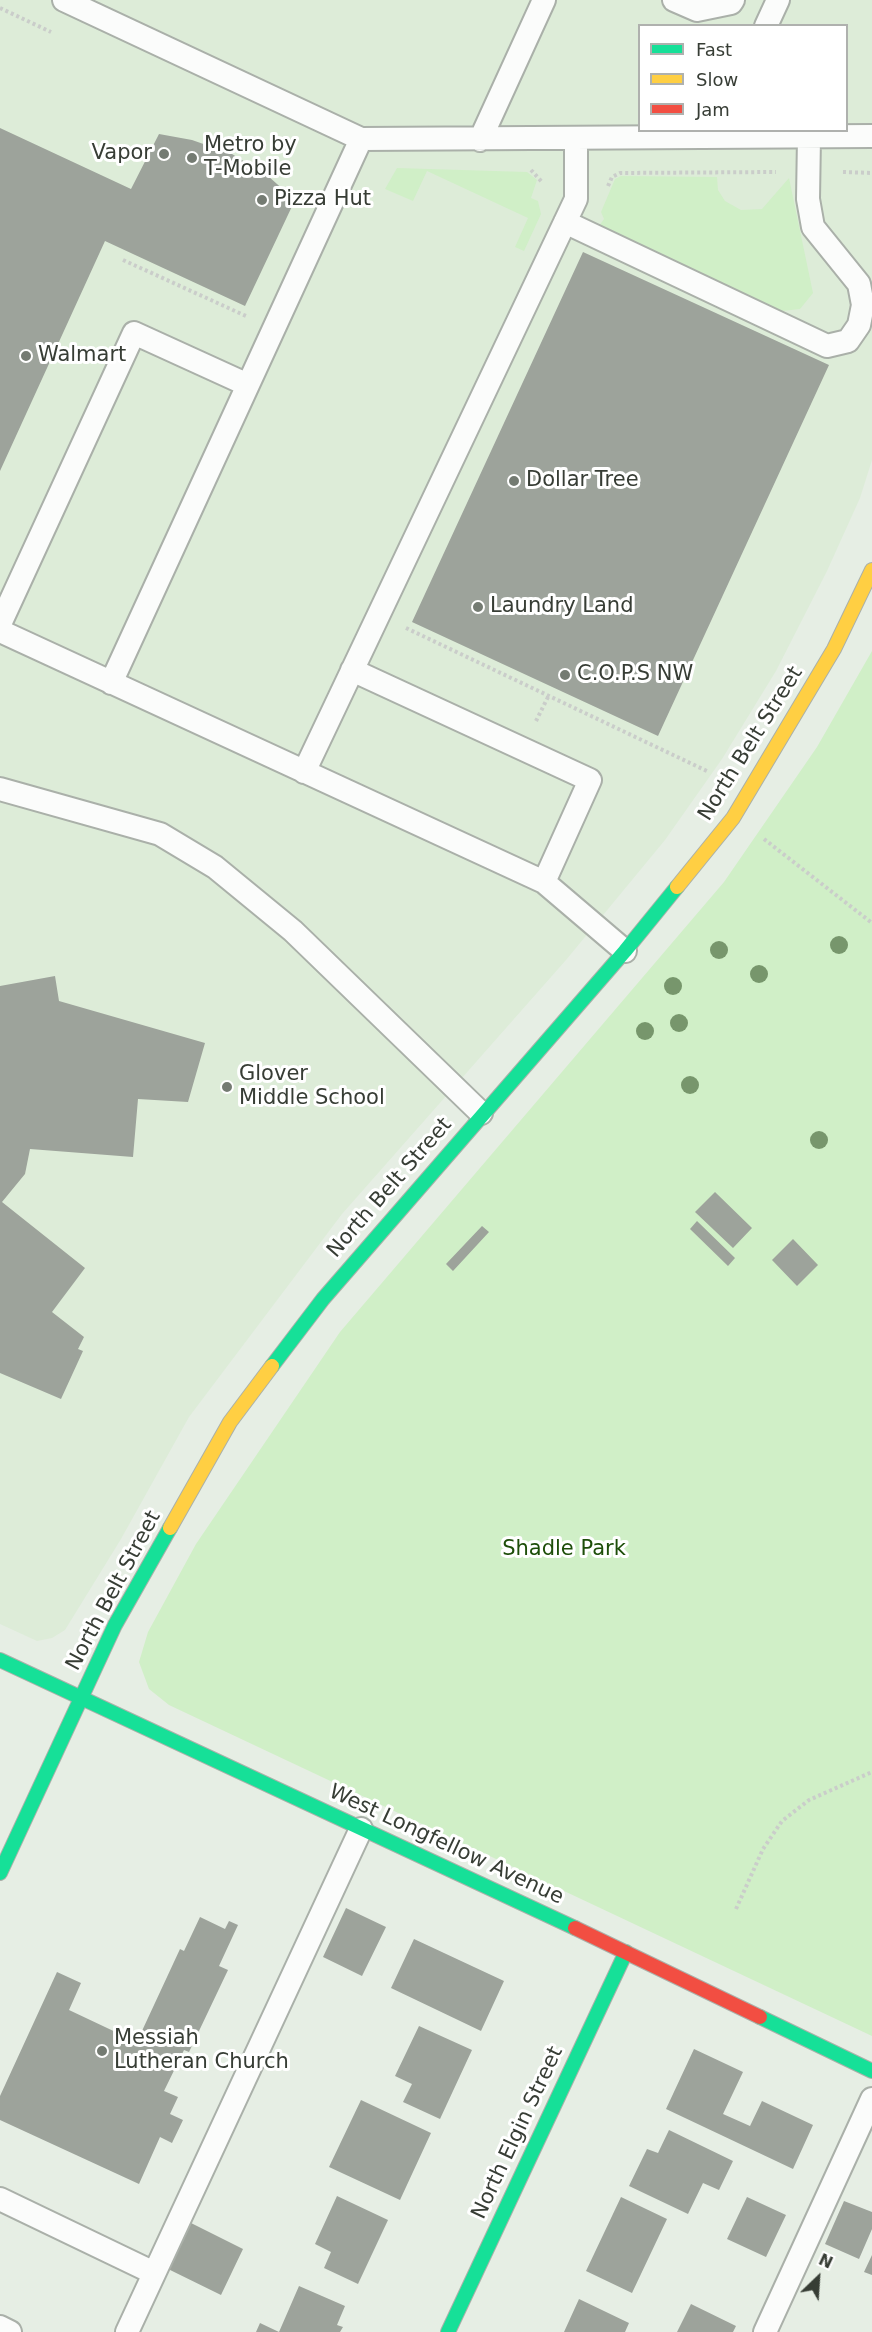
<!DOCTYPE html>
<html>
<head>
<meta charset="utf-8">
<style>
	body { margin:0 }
	#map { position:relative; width:872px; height:2332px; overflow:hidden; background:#e6eee4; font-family:"DejaVu Sans",sans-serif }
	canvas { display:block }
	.legend { position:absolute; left:638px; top:24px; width:210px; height:108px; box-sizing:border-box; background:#fff; border:2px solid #afb1ae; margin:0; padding:8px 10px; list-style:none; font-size:18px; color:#373d35 }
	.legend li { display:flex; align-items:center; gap:12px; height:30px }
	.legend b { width:30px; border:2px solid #afb1ae }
	.north { position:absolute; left:788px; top:2248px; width:60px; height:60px; -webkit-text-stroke:4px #fff; paint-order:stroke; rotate:25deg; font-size:16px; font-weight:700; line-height:24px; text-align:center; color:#373d35 }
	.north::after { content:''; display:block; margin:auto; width:21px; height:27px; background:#373d35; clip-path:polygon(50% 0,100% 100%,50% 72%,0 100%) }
</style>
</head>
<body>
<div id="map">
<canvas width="872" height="2332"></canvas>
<ul class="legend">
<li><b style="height:8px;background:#16e098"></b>Fast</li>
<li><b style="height:8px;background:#ffcf43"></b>Slow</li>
<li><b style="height:8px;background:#f24e42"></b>Jam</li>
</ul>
<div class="north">N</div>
</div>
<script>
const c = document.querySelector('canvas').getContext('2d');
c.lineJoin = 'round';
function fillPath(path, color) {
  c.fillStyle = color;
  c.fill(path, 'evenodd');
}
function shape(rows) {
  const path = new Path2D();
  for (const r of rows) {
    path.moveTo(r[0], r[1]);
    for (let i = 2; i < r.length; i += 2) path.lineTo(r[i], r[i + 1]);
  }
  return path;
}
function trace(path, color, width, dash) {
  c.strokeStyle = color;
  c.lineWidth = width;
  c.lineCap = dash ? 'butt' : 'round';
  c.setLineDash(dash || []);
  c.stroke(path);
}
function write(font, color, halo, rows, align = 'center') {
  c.font = font + ' "DejaVu Sans",sans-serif';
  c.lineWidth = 6;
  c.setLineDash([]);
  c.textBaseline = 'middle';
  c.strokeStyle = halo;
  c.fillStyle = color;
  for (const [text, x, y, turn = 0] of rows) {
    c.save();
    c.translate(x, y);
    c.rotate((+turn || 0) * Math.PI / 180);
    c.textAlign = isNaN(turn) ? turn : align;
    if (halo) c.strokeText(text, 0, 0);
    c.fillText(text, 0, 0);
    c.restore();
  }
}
const built = shape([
	[0,0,872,0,872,460,860,498,827,571,776,671,722,759,665,840,566,960,342,1214,189,1417,121,1539,65,1630,52,1638,37,1641,0,1624],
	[640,26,846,26,846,130,640,130]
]);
const green = shape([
	[397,168,527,172,537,180,531,198,538,201,541,214,524,251,515,247,528,218,427,171,413,201,385,189],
	[621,176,717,177,718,190,725,201,741,210,762,209,789,178,813,293,800,309,782,311,599,226,604,219,601,212,615,179],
	[872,651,872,2036,169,1705,149,1689,139,1662,148,1632,196,1544,340,1332,724,882,817,747]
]);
const building = shape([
	[0,128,131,189,159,134,192,140,232,154,268,176,295,200,245,306,105,241,0,471],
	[583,252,829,365,658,736,412,622],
	[55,976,59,1001,205,1043,188,1102,138,1099,133,1157,30,1149,25,1174,2,1202,85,1268,52,1312,84,1337,78,1349,83,1351,61,1399,0,1373,0,986],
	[715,1192,752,1228,733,1248,695,1212],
	[697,1221,735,1258,728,1266,690,1229],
	[482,1226,489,1232,453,1271,446,1264],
	[793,1239,818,1265,797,1286,772,1260],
	[346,1908,386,1927,362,1976,323,1957],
	[200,1917,225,1929,229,1921,238,1925,219,1966,228,1970,189,2052,184,2050,164,2091,178,2097,170,2114,183,2120,172,2143,160,2137,139,2184,0,2120,0,2096,57,1972,81,1983,69,2010,141,2044,146,2035,141,2033,180,1949,184,1951],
	[414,1939,504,1981,481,2031,391,1988],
	[419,2026,472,2050,440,2119,403,2102,412,2084,395,2076],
	[694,2049,743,2072,723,2114,750,2126,762,2101,813,2125,793,2169,666,2109],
	[361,2100,431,2133,400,2200,329,2167],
	[669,2130,733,2161,719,2190,703,2183,688,2214,629,2186,647,2149,658,2153],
	[337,2196,388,2220,358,2284,324,2268,331,2252,315,2244],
	[621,2197,667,2219,632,2293,586,2271],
	[747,2197,786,2215,766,2257,727,2239],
	[844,2201,872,2212,872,2229,859,2259,825,2244],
	[189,2222,243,2249,221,2295,166,2268],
	[872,2255,872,2275,864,2272],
	[299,2286,345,2306,337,2325,343,2327,340,2332,256,2332,260,2323,279,2332],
	[579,2299,629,2323,625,2332,564,2332],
	[691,2304,736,2326,733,2332,677,2332]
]);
const path = shape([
	[0,8,51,32],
	[531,170,542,182],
	[843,172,872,173],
	[608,186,612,177,620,173,776,172],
	[123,260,246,316],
	[406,628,709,772],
	[536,721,549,695],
	[764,839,872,923],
	[736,1909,763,1849,782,1821,809,1800,872,1772]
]);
const lane = shape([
	[64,0,361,139,872,136],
	[674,0,697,10,731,3,733,0],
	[766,26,778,0],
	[480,140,544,0],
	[565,222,827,346,848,341,859,325,863,305,859,284,813,227,808,199,809,137],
	[0,624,134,333,248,385],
	[0,631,544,882,625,951],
	[352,670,590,780,544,882],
	[111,683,361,139],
	[304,772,576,199,576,138],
	[0,789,160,834,215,867,293,931,481,1113],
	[0,2199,154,2273],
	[0,2327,10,2332],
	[127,2332,361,1829],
	[765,2332,872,2099]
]);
const fast = shape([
	[272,1366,323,1299,625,951,677,887],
	[0,1660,575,1928],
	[0,1873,115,1625,170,1528],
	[760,2017,872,2071],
	[448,2332,626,1952]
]);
const slow = shape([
	[677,887,733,818,834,649,872,570],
	[170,1528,230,1422,272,1366]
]);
const jam = shape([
	[575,1928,760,2017]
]);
const trees = [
	[839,945],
	[719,950],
	[759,974],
	[673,986],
	[679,1023],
	[645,1031],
	[690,1085],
	[819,1140]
];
const markers = [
	[164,154,6,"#747b72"],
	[192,158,6,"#747b72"],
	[262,200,6,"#747b72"],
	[26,356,6,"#747b72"],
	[514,481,6,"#747b72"],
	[478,607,6,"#747b72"],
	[565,675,6,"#747b72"],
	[227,1087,6,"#747b72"],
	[102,2051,6,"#747b72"]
];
const poiNames = [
	["Metro by",204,146],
	["T-Mobile",204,170],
	["Vapor",152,154,"right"],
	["Pizza Hut",274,200],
	["Walmart",38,356],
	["Dollar Tree",526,481],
	["Laundry Land",490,607],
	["C.O.P.S NW",577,675],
	["Glover",239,1075],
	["Middle School",239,1099],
	["Messiah",114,2039],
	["Lutheran Church",114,2063]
];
const streetNames = [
	["North Belt Street",751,744,-58],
	["North Belt Street",390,1188,-49],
	["North Belt Street",114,1591,-62],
	["West Longfellow Avenue",446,1845,25],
	["North Elgin Street",518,2133,-65]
];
const parkNames = [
	["Shadle Park",564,1550]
];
fillPath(built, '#ddecd8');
fillPath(green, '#d0efc7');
fillPath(building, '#9da39b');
trace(lane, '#aab0a9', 26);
trace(fast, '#aab0a9', 16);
trace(slow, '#aab0a9', 16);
trace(jam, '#aab0a9', 16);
trace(path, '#cacdca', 4, [3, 3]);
trace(lane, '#fbfcfb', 22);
trace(fast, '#16e098', 14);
trace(slow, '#ffcf43', 14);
trace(jam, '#f24e42', 14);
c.fillStyle = '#77966c';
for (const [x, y] of trees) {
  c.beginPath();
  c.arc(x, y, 9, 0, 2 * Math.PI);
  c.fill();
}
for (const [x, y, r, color] of markers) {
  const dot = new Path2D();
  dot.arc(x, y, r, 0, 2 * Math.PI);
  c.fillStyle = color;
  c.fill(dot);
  trace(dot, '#fff', 2);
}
write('21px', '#373d35', '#fff', poiNames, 'left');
write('21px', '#373d35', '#fff', streetNames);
write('21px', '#1d4e09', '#fff', parkNames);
</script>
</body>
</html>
